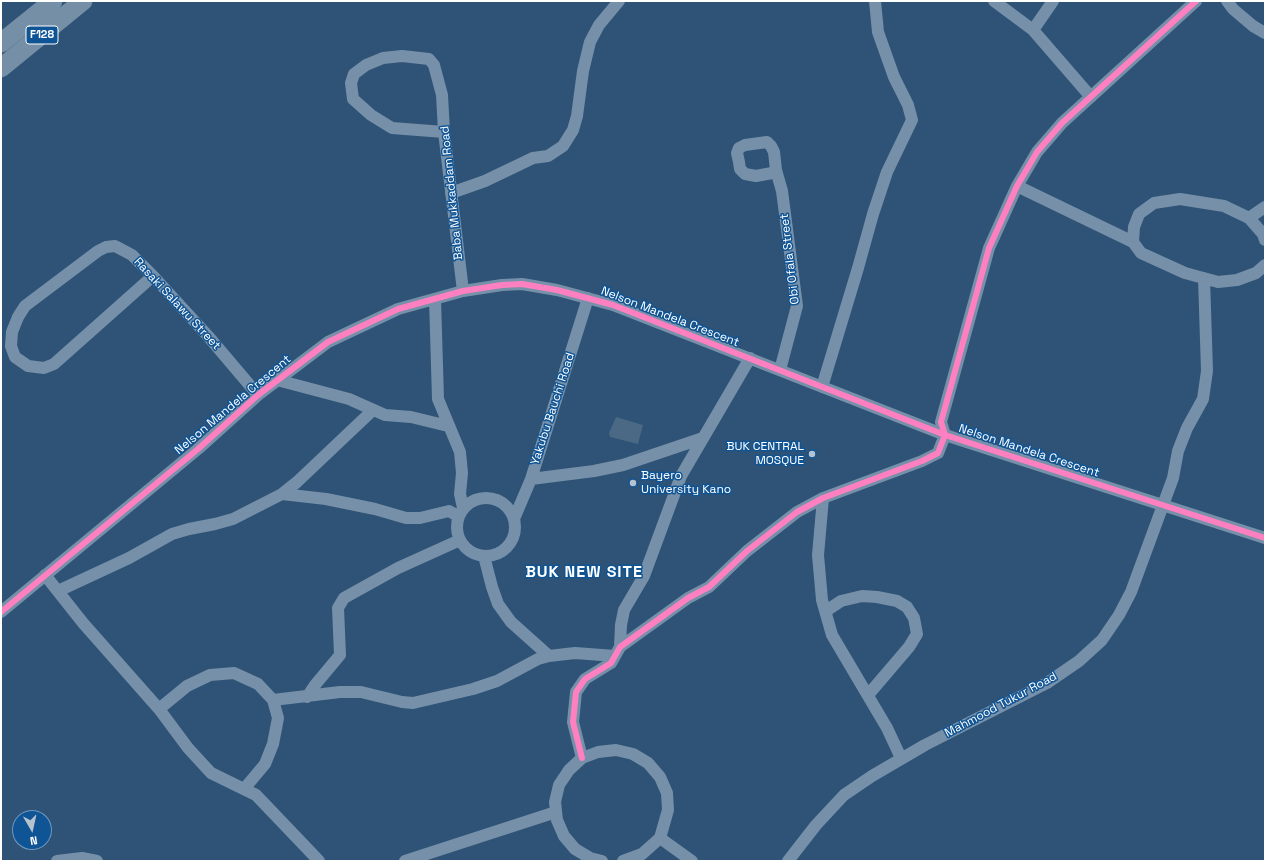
<!DOCTYPE html>
<html>
<head>
<meta charset="utf-8">
<style>
	body { margin:0 }
	#map { position:relative; width:1266px; height:862px; overflow:hidden; background:#2e5376; font-family:"Space Grotesk",sans-serif }
	canvas { display:block }
	.frame { position:absolute; inset:0; border:2px solid #fff; pointer-events:none }
	.north { position:absolute; left:12px; top:810px; width:40px; height:40px; box-sizing:border-box; background:#0f5495; border:1px solid #6f98bf; border-radius:50%; rotate:171deg; font-size:11px; font-weight:700; line-height:16px; text-align:center; color:#fff }
	.north::after { content:''; display:block; margin:auto; width:14px; height:18px; background:#b6c3cf; clip-path:polygon(50% 0,100% 100%,50% 72%,0 100%) }
</style>
</head>
<body>
<div id="map">
<canvas width="1266" height="862"></canvas>
<div class="frame"></div>
<div class="north">N</div>
</div>
<script>
const c = document.querySelector('canvas').getContext('2d');
c.lineJoin = 'round';
function fillPath(path, color) {
  c.fillStyle = color;
  c.fill(path, 'evenodd');
}
function shape(rows) {
  const path = new Path2D();
  for (const r of rows) {
    if (r.length === 3) {
      path.moveTo(r[0] + r[2], r[1]);
      path.arc(r[0], r[1], r[2], 0, 2 * Math.PI);
      continue;
    }
    path.moveTo(r[0], r[1]);
    for (let i = 2; i < r.length; i += 2) path.lineTo(r[i], r[i + 1]);
  }
  return path;
}
function trace(path, color, width, dash) {
  c.strokeStyle = color;
  c.lineWidth = width;
  c.lineCap = dash ? 'butt' : 'round';
  c.setLineDash(dash || []);
  c.stroke(path);
}
function write(font, color, halo, rows, align = 'center') {
  c.font = font + ' "Space Grotesk",sans-serif';
  c.lineWidth = 3;
  c.setLineDash([]);
  c.textBaseline = 'middle';
  c.strokeStyle = halo;
  c.fillStyle = color;
  for (const [text, x, y, turn = 0] of rows) {
    c.save();
    c.translate(x, y);
    c.rotate((+turn || 0) * Math.PI / 180);
    c.textAlign = isNaN(turn) ? turn : align;
    if (halo) c.strokeText(text, 0, 0);
    c.fillText(text, 0, 0);
    c.restore();
  }
}
const building = shape([
	[616,417,643,425,638,444,610,437,609,433]
]);
const street = shape([
	[994,1,1033,30,1091,97],
	[1227,1,1233,9,1253,26,1265,33],
	[1033,30,1053,1],
	[444,132,392,128,371,115,353,99,351,83,354,74,366,65,383,58,402,56,429,59,434,65,442,95,444,132,463,291],
	[776,170,772,173,756,176,745,174,740,169,739,162,737,153,739,148,745,145,767,142,771,146,774,152,776,170,782,191,797,306,780,370],
	[1017,186,1133,242,1141,253,1185,273,1218,282,1237,280,1256,273,1265,265],
	[451,193,485,181,533,158,548,156,563,146,573,130,577,116,583,71,590,42,599,25,619,1],
	[1249,218,1265,207],
	[1133,242,1134,227,1139,214,1154,203,1180,199,1224,206,1249,218,1263,234,1265,240],
	[153,276,54,364,44,368,28,366,15,357,11,346,12,332,18,317,25,306,98,251,106,247,115,246,132,255,153,276,208,336,258,395],
	[435,299,438,399,460,452,462,473,460,494,463,508],
	[277,380,349,399,385,415,411,417,448,426],
	[822,387,858,268,873,214,887,172,912,120,908,105,894,77,878,32,875,1],
	[531,479,594,471,623,465,703,438],
	[282,494,326,499,375,509,406,518,420,518,449,511,458,516],
	[486,527,29],
	[823,498,818,555,822,600,832,635,887,728,901,758],
	[514,519,531,479,588,298],
	[484,556,492,587,498,604,511,622,549,656],
	[45,575,83,623,159,709,188,748,211,773,256,795,319,861],
	[58,591,129,558,172,534,189,529,215,524,233,519,282,494,297,482,373,410],
	[826,611,841,601,862,596,877,597,897,601,907,607,914,618,917,634,909,647,868,695],
	[1,612,198,449,258,395,328,342,398,309,463,291,502,285,522,284,557,290,613,305,945,435,1265,538],
	[620,647,621,625,624,610,644,576,681,476,750,358],
	[307,697,315,685,340,655,338,608,344,598,398,568,460,540],
	[273,700,340,692,361,692,402,702,413,703,473,689,497,681,538,659,549,656,575,653,615,656],
	[159,709,187,686,210,675,234,673,258,684,273,700,278,718,273,744,265,764,244,789],
	[582,758,573,722,576,692,585,679,611,663,620,647,688,598,709,587,747,551,797,512,823,498,922,461,938,453,945,435,941,422,989,248,1017,186,1037,152,1062,123,1196,1],
	[660,838,692,861],
	[57,861,82,858,97,861],
	[405,861,556,812],
	[602,861,590,858,575,849,564,836,557,820,555,802,559,785,569,770,582,758,598,752,616,750,633,754,648,763,660,777,667,793,668,810,660,838,642,854,623,861],
	[788,861,816,825,844,795,872,776,925,745,1047,683,1079,661,1102,640,1119,615,1131,592,1173,478,1178,451,1187,428,1203,399,1207,371,1204,278]
]);
const primary = shape([
	[1,43,53,1],
	[1,68,83,1]
]);
const cycleway = shape([
	[1,612,198,449,258,395,328,342,398,309,463,291,502,285,522,284,557,290,613,305,945,435,1265,538],
	[582,758,573,722,576,692,585,679,611,663,620,647,688,598,709,587,747,551,797,512,823,498,922,461,938,453,945,435,941,422,989,248,1017,186,1037,152,1062,123,1196,1]
]);
const markers = [
	[812,454,4,"#b6c3cf"],
	[633,483,4,"#b6c3cf"]
];
const shields = [
	[42,35,32]
];
const shieldNames = [
	["F128",42,35]
];
const streetNames = [
	["Baba Mukkaddam Road",452,193,-96],
	["Obi Ofala Street",790,259,-97],
	["Rasaki Salawu Street",177,304,47],
	["Nelson Mandela Crescent",670,317,21],
	["Nelson Mandela Crescent",233,405,-40],
	["Yakubu Bauchi Road",553,409,-72],
	["Nelson Mandela Crescent",1029,451,18],
	["Mahmood Tukur Road",1001,705,-28]
];
const poiNames = [
	["BUK CENTRAL",804,447],
	["MOSQUE",804,461],
	["Bayero",641,476,"left"],
	["University Kano",641,490,"left"]
];
const districtNames = [
	["BUK NEW SITE",584,573]
];
fillPath(building, '#4b6985');
trace(street, '#7690a9', 12);
trace(primary, '#758fa7', 19);
trace(cycleway, '#ff80c0', 6);
for (const [x, y, r, color] of markers) {
  const dot = new Path2D();
  dot.arc(x, y, r, 0, 2 * Math.PI);
  c.fillStyle = color;
  c.fill(dot);
  trace(dot, '#0f5495', 1.5);
}
for (const [x, y, w] of shields) {
  const box = new Path2D();
  box.roundRect(x - w / 2, y - 9, w, 18, 3);
  c.fillStyle = '#0f5495';
  c.fill(box);
  trace(box, '#fff', 1);
}
write('bold 11px', '#fff', null, shieldNames);
write('12px', '#fff', '#0f5495', streetNames);
write('12px', '#fff', '#0f5495', poiNames, 'right');
c.letterSpacing = '1px';
write('bold 16px', '#fff', '#0f5495', districtNames);
c.letterSpacing = '0px';
</script>
</body>
</html>
